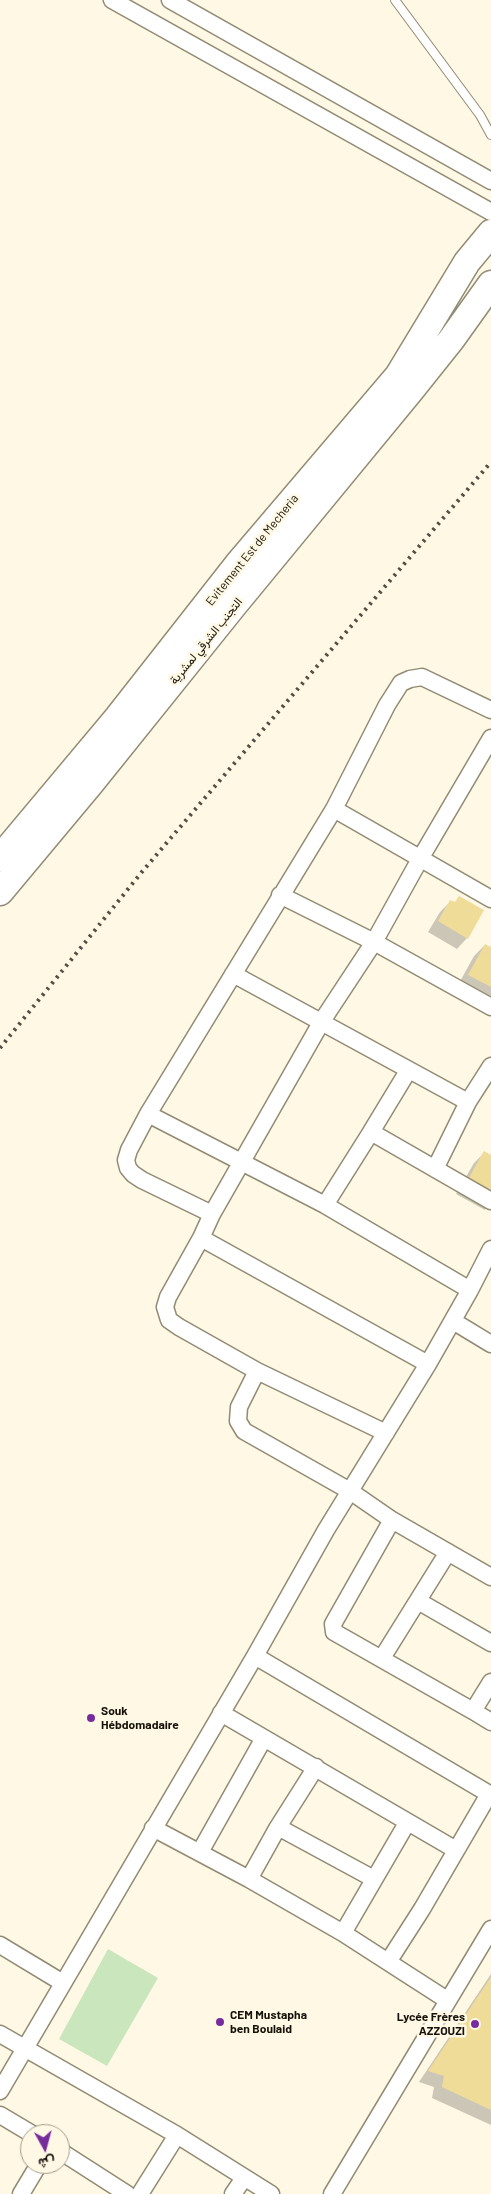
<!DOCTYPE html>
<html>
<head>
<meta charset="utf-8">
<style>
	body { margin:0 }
	#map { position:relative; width:491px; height:2194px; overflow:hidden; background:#fef8e4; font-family:Barlow,Vazirmatn,sans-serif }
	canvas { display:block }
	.north { position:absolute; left:20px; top:2124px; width:50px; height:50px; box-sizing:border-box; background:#fef8e4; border:1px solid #a19c8c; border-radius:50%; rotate:173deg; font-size:14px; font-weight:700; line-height:20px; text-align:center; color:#151209 }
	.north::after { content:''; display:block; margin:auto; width:18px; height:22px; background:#772c9e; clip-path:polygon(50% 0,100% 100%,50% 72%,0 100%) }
</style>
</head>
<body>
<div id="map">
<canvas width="491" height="2194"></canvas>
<div class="north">ش</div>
</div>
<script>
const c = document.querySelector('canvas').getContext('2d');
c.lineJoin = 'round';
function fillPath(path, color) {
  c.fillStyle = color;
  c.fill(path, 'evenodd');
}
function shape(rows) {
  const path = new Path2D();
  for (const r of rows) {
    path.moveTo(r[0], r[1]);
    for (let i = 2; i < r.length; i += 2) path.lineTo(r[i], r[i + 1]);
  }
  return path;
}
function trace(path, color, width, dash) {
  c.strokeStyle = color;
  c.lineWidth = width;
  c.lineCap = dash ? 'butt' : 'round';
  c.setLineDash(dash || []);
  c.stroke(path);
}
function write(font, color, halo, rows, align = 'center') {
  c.font = font + ' Barlow,Vazirmatn,sans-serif';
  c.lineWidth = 5;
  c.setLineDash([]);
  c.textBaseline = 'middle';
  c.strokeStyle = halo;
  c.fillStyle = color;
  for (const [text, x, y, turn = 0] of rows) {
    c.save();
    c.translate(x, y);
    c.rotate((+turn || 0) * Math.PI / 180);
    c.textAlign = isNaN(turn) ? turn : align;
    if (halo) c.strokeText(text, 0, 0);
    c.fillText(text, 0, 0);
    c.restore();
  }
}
const green = shape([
	[108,1949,158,1978,107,2066,59,2039]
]);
const shadow = shape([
	[459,898,467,938,457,949,428,932,440,912,451,901,454,903],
	[485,945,491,948,491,996,486,1000,458,985,474,956],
	[484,1153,491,1157,491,1203,485,1210,456,1194,474,1163],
	[491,1974,491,2125,432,2098,434,2087,419,2082]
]);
const building = shape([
	[459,896,484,910,468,939,438,921,450,900,455,902],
	[485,944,491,947,491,987,468,975],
	[484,1151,491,1155,491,1197,466,1183],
	[491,1977,491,2110,442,2087,444,2076,428,2071]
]);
const service = shape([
	[395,0,480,115,491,135]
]);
const minor = shape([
	[112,0,491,212],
	[170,0,491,181],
	[334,809,491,899],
	[280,895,374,942,491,1007],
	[233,974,468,1102],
	[148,1114,325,1205,470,1290],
	[371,1132,408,1071],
	[435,1169,468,1102,491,1066],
	[325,1205,371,1132,491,1201],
	[212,1214,142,1180,133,1174,128,1168,126,1160,129,1150,148,1114,334,809,387,705,401,683,410,679,422,677,491,710],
	[201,1238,428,1364],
	[453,1321,491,1344],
	[257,1371,239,1407,238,1421,244,1431,350,1491,392,1520,491,1577],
	[386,1433,257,1371,179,1327,169,1320,165,1307,168,1297,201,1238,212,1214,322,1021,374,942,420,859,491,738],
	[392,1520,333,1624,334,1632,473,1711,491,1682],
	[418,1601,491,1643],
	[255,1656,491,1795],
	[382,1658,448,1552],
	[473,1711,491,1722],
	[221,1713,456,1850],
	[278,1827,374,1879],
	[153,1828,249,1879,343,1933,447,2000],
	[200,1852,264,1738],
	[249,1879,278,1827,316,1767],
	[343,1933,407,1823],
	[0,1945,63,1983],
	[388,1962,422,1909,489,1794],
	[0,2034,177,2135,271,2194],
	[0,2091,255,1656,326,1530,428,1364,470,1290,491,1249],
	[0,2115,32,2134],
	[60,2151,127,2194],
	[21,2194,39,2164],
	[140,2194,177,2135],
	[233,2194,244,2178],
	[332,2194,491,1929]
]);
const trunk = shape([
	[0,858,118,717,238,564,398,376,467,262,491,233],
	[0,892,91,783,234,605,411,390,451,340,491,284]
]);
const rail = shape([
	[0,1048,141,873,491,462]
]);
const markers = [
	[91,1718,5,"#772c9e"],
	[220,2022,5,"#772c9e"],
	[475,2024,5,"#772c9e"]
];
const streetNames = [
	["Evitement Est de Mecheria",252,550,-51],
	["التجنب الشرقي لمشرية",206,641,-51]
];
const poiNames = [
	["Souk",101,1711],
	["Hébdomadaire",101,1725],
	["CEM Mustapha",230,2015],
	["ben Boulaid",230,2029],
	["Lycée Frères",465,2017,"right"],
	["AZZOUZI",465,2031,"right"]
];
fillPath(green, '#c9e6bc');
fillPath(shadow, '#0003');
fillPath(building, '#f0dc99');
trace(service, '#928b74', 10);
trace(minor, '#928b74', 19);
trace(trunk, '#928b74', 29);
trace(service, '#fff', 8);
trace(minor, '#fff', 16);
trace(trunk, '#fff', 26);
trace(rail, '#524e42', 4, [2.5, 5]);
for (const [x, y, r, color] of markers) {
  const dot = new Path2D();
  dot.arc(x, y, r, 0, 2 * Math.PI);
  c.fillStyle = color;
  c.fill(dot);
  trace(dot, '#fef8e4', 2);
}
write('12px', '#151209', '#fef8e4', streetNames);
write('bold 12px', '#151209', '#fef8e4', poiNames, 'left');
</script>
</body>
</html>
